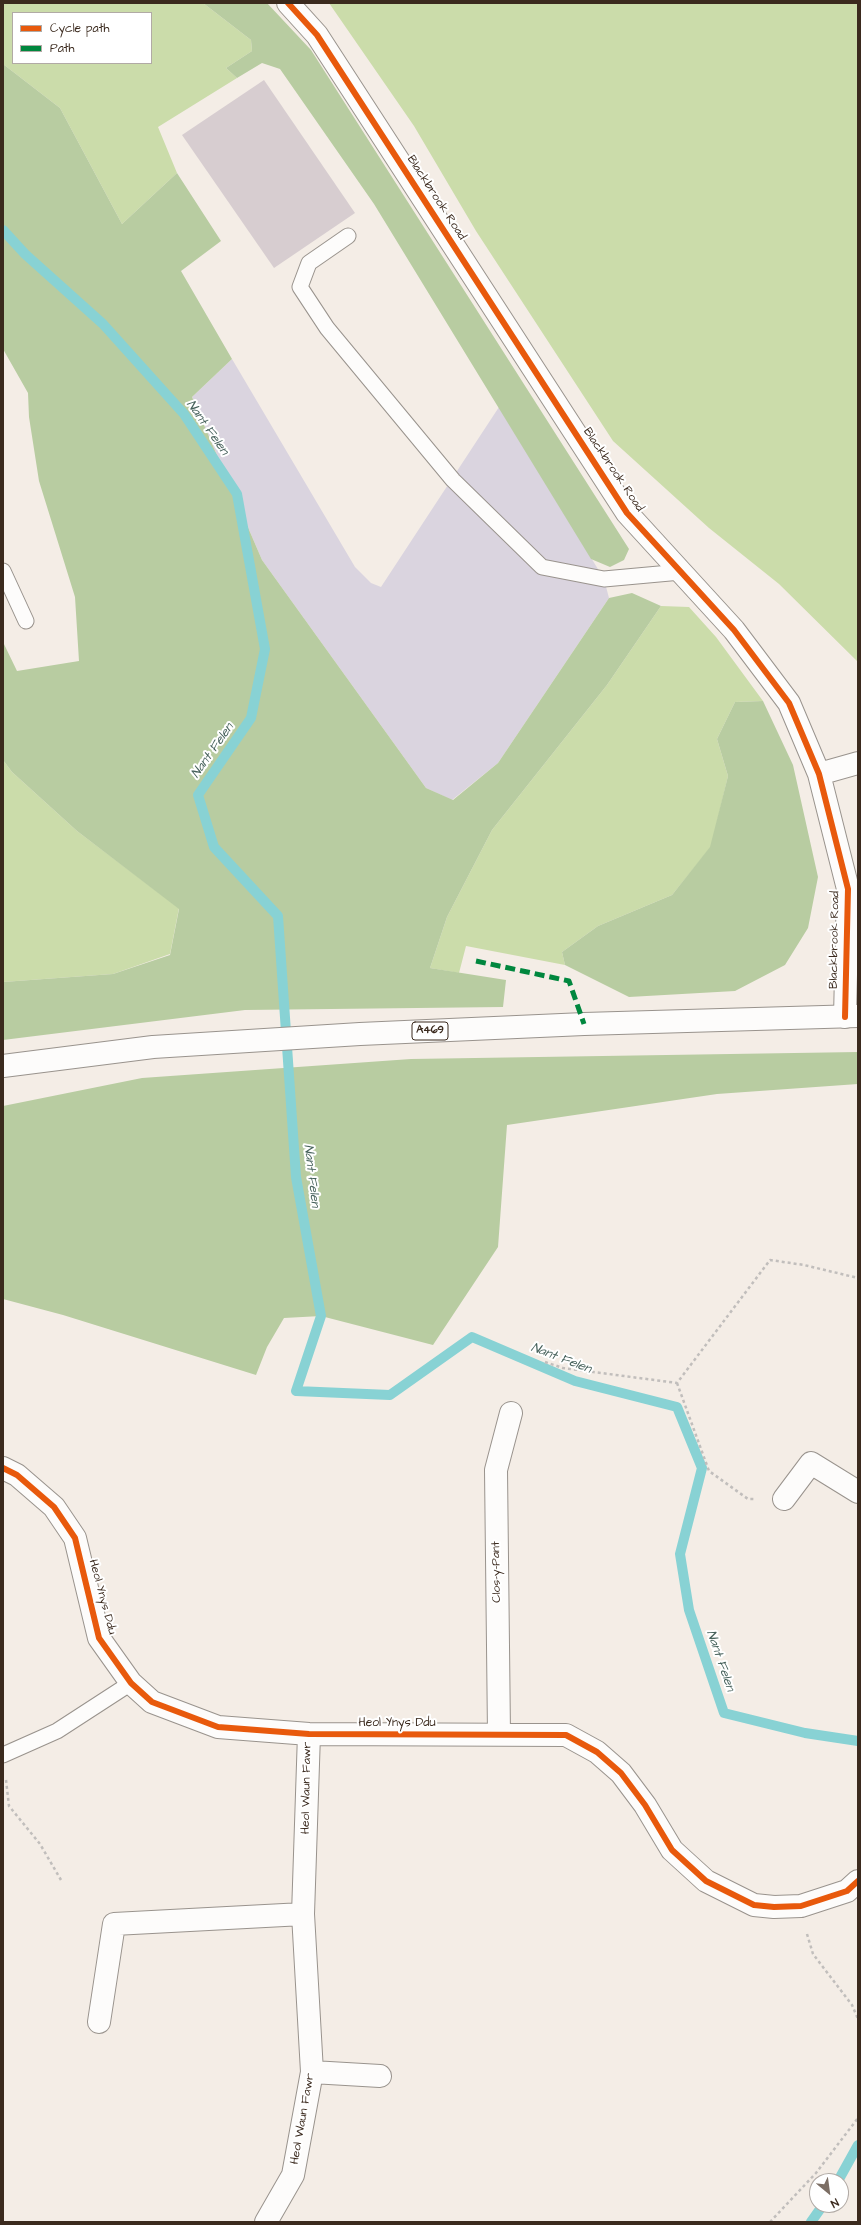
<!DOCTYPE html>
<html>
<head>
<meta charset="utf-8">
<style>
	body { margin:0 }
	#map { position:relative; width:861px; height:2225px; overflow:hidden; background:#f4ede6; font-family:"Architects Daughter",sans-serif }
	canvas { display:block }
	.frame { position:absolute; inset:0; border:4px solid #3b2a1e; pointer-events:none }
	.legend { position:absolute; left:12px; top:12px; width:140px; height:52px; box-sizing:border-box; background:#fff; border:1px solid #b1aaa5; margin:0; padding:5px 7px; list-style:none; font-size:12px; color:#3b2a1e }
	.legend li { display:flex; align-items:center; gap:8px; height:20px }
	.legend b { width:20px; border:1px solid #b1aaa5 }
	.north { position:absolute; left:809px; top:2173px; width:40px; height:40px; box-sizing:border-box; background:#fff; border:1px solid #b1aaa5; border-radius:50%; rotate:151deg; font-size:11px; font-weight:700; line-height:16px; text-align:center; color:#3b2a1e }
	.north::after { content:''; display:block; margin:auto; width:14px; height:18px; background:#7c6e64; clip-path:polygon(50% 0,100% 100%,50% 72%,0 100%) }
</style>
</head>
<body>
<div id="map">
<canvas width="861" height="2225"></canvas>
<div class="frame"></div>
<ul class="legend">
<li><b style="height:5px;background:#e8590c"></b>Cycle path</li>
<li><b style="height:5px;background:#00873e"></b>Path</li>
</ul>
<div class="north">N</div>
</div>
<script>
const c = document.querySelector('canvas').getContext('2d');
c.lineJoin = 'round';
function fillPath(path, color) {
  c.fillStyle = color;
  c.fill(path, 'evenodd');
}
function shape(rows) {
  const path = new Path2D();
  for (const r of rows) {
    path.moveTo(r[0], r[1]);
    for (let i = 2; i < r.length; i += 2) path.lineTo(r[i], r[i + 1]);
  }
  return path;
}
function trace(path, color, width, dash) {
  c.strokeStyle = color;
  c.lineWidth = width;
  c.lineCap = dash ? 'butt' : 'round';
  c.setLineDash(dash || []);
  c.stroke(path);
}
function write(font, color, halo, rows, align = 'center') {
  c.font = font + ' "Architects Daughter",sans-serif';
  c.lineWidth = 4;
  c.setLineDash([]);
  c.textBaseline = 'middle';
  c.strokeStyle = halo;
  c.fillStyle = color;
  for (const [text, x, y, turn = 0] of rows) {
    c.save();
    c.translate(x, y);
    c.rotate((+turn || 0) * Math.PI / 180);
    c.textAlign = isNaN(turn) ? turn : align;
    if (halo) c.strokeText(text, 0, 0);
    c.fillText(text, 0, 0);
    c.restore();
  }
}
const industrial = shape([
	[232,359,355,567,371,583,381,587,499,407,604,579,609,598,498,763,452,800,426,788,262,560,192,397]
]);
const green = shape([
	[3,3,203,3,251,40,252,51,226,68,237,78,158,127,177,173,122,224,60,108,3,64],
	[13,13,151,13,151,63,13,63],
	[329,3,858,3,858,662,779,584,709,528,613,441,476,231,414,126],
	[661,606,689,607,716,637,763,701,735,702,717,739,728,776,711,847,672,895,598,926,562,952,565,965,466,946,459,973,430,968,447,917,492,830,607,685],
	[3,760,12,772,77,831,179,908,170,954,113,974,3,982]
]);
const forest = shape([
	[203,3,267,3,311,50,629,549,624,560,610,567,591,559,374,204,280,69,262,63,237,78,226,68,252,51,251,40],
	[3,64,60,108,122,224,177,173,221,241,181,271,232,359,192,397,262,560,426,788,453,800,498,763,609,598,632,593,661,606,607,685,492,830,447,917,430,968,506,980,503,1007,245,1010,3,1040,3,982,113,974,170,955,179,909,77,831,12,772,3,760,3,642,17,671,79,661,75,597,39,481,29,417,28,393,3,349],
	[763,701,793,765,818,877,808,928,785,965,735,991,629,997,565,965,562,952,598,926,672,895,710,847,728,776,717,739,735,702],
	[858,1052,858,1084,717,1094,507,1125,498,1247,433,1345,321,1316,284,1318,267,1347,256,1375,63,1315,3,1299,3,1106,142,1078,411,1059]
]);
const stream = shape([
	[3,230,25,254,103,324,184,414,237,494,265,649,251,718,198,795,214,847,278,916,296,1177,321,1316,296,1391,390,1395,472,1337,575,1381,677,1407,702,1468,680,1554,689,1610,724,1713,805,1733,858,1741],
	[838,2181,858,2145],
	[811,2222,823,2205]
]);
const building = shape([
	[264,80,355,213,274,268,182,135]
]);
const path = shape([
	[545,1362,563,1368,677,1383,770,1260,804,1265,858,1278],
	[677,1383,709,1471,748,1499,756,1499],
	[6,1780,9,1806,40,1844,61,1880],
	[807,1934,813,1954,852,2005,858,2019],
	[770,2222,816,2173,858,2118]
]);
const lane = shape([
	[348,236,309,263,300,287,327,328,453,480,542,567,604,579,681,572],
	[3,571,26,621],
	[3,1755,57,1731,131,1683]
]);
const street = shape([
	[288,3,317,35,627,513,734,630,789,703,819,774,848,889,845,1017],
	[819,774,858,763],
	[3,1468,17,1475,54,1507,75,1538,99,1638,131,1683,152,1702,218,1727,309,1734,566,1735,597,1752,621,1773,645,1805,672,1850,706,1881,754,1905,774,1907,801,1906,847,1891,858,1881],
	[784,1499,811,1463,858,1492],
	[499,1734,496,1470,511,1413],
	[99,2022,114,1924,303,1914],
	[312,2072,380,2076],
	[266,2222,293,2175,312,2072,303,1914,309,1734]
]);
const primary = shape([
	[3,1066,153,1047,360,1034,584,1024,858,1016]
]);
const quiet = shape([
	[476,961,569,981,584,1024]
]);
const cycleway = shape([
	[288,3,317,35,627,513,734,630,789,703,819,774,848,889,845,1017],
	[3,1468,17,1475,54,1507,75,1538,99,1638,131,1683,152,1702,218,1727,309,1734,566,1735,597,1752,621,1773,645,1805,672,1850,706,1881,754,1905,774,1907,801,1906,847,1891,858,1881]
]);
const shields = [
	[430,1031,36]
];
const shieldNames = [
	["A469",430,1031]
];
const streetNames = [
	["Blackbrook Road",436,198,57],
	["Blackbrook Road",613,470,56],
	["Blackbrook Road",835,940,-89],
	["Clos-y-Pant",497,1572,-91],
	["Heol Ynys Ddu",102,1597,75],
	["Heol Ynys Ddu",397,1723],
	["Heol Waun Fawr",307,1788,-89],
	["Heol Waun Fawr",303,2119,-80]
];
const waterNames = [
	["Nant Felen",207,428,55],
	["Nant Felen",213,751,-55],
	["Nant Felen",311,1176,83],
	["Nant Felen",561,1359,21],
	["Nant Felen",720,1661,71]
];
fillPath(industrial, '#dad4df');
fillPath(green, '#cbdcaa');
fillPath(forest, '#b8cca1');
trace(stream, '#88d2d4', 10);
fillPath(building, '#d7cdd0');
trace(lane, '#99938d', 17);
trace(street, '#99938d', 24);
trace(primary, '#99938d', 24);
trace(path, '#c1bebc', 2.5, [3, 3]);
trace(lane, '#fdfcfb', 15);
trace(street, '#fdfcfb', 22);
trace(primary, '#fdfcfb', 22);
trace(quiet, '#00873e', 5, [10, 5]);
trace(cycleway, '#e8590c', 6);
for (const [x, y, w] of shields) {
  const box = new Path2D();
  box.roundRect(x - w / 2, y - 9, w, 18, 3);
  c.fillStyle = '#fff';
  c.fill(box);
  trace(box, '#3b2a1e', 1);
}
write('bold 11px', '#3b2a1e', null, shieldNames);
write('12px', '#3b2a1e', '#fff', streetNames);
write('italic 13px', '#46615b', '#fff', waterNames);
</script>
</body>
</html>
